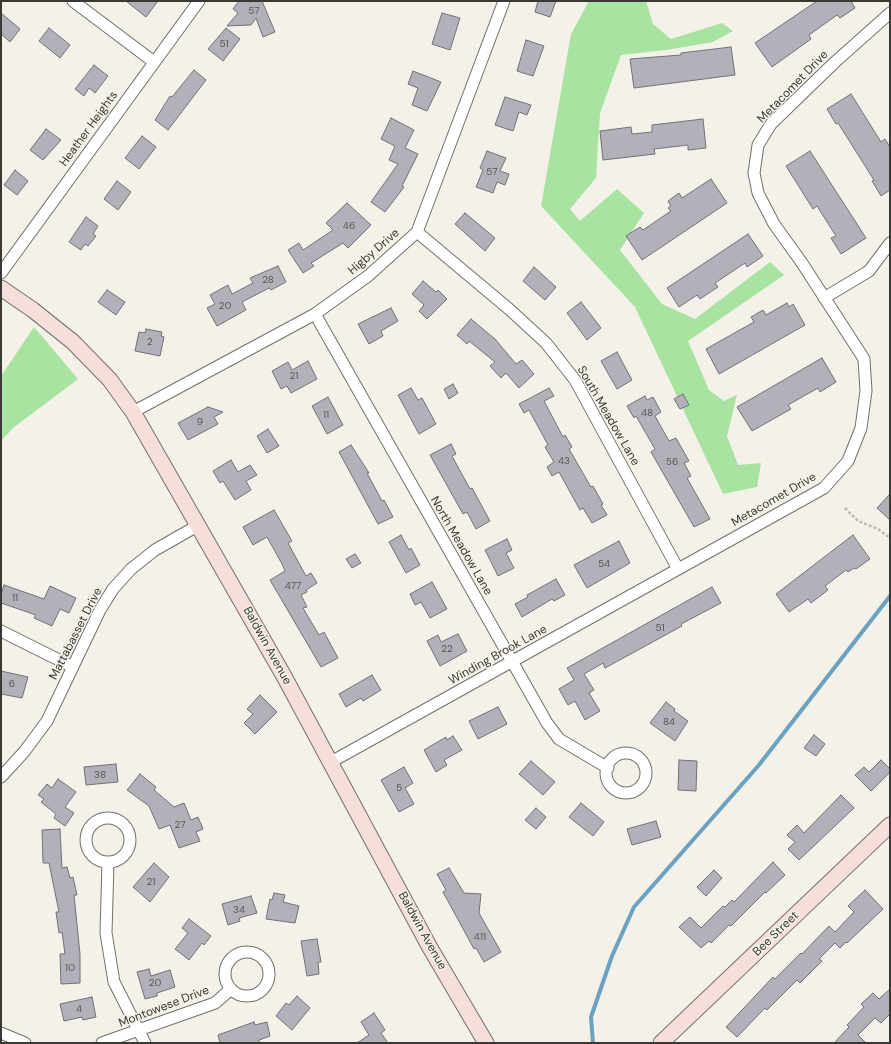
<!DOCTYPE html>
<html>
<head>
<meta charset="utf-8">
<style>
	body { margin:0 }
	#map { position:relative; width:891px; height:1044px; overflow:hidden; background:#f4f1e9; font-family:"DM Sans",sans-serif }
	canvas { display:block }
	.frame { position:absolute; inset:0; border:2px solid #393835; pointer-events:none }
</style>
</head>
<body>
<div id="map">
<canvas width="891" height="1044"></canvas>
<div class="frame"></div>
</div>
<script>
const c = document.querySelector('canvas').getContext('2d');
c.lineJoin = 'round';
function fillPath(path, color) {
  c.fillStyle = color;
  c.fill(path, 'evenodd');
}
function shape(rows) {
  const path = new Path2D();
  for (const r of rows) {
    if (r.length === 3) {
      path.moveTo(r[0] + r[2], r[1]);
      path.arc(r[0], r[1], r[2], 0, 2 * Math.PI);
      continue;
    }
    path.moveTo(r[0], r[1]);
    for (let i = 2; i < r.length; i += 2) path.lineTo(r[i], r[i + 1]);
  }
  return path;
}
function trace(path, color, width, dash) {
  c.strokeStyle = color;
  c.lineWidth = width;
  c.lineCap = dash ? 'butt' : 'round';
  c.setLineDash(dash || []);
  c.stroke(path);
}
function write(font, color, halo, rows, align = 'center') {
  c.font = font + ' "DM Sans",sans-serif';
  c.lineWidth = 3;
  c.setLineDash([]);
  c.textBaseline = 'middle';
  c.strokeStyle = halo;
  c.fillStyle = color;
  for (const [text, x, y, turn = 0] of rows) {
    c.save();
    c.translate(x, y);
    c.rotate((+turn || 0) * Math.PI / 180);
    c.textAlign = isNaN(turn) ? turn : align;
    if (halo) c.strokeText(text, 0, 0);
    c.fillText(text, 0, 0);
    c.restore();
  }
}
const green = shape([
	[589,1,646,1,653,24,671,39,722,23,733,31,713,42,666,50,621,55,600,113,596,178,570,209,580,221,617,189,644,213,620,250,662,304,695,319,770,262,784,275,688,341,709,390,724,401,737,395,727,436,738,465,761,463,757,487,723,494,635,307,541,206,571,34],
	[34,327,78,379,13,428,1,441,1,376]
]);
const stream = shape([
	[593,1043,591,1017,612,956,634,907,759,765,890,596]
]);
const building = shape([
	[126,1,158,1,146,17,126,1],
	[239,1,262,1,275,32,263,37,256,18,251,25,227,26,238,13,233,9,239,1],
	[538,1,556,1,550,17,535,12,538,1],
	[817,1,851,1,855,8,840,18,837,15,809,35,811,39,772,67,755,43,817,1],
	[1,13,20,29,10,42,1,34,1,13],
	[442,13,460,18,450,50,432,44,442,13],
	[49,28,70,45,60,58,39,41,49,28],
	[226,28,240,39,223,61,208,49,226,28],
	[526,40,544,46,533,76,517,71,526,40],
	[731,47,735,75,634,88,630,59,681,55,681,53,731,47],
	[94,65,108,76,95,93,89,88,84,96,75,89,94,65],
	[194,70,206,80,168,130,155,120,170,96,172,97,194,70],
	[413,71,441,82,427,111,412,105,418,88,408,84,413,71],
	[851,94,881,142,885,139,890,147,890,190,881,196,872,181,874,180,838,123,836,124,827,109,851,94],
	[505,97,531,105,527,115,519,112,513,131,495,125,505,97],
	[391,118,414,130,405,148,418,154,402,186,404,187,385,212,371,202,398,164,389,160,395,146,381,139,391,118],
	[703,119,706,148,688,150,688,145,654,149,655,154,603,160,600,131,631,127,632,134,652,132,652,125,703,119],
	[46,129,61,140,43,160,30,150,46,129],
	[142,136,156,147,139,169,125,158,142,136],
	[487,151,506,158,500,171,509,174,505,185,497,182,493,193,476,187,483,170,480,168,487,151],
	[810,151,866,238,841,254,831,238,836,236,817,206,813,209,786,166,810,151],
	[15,170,28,181,17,195,4,185,15,170],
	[711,179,727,203,642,260,626,236,640,227,643,230,671,211,668,208,671,206,668,201,679,193,682,198,711,179],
	[117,181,131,192,118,210,104,199,117,181],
	[347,203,371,225,348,248,343,243,311,263,314,266,303,273,288,250,299,243,303,250,333,230,326,223,347,203],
	[465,213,495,238,485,251,455,224,465,213],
	[86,217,98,226,93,234,96,236,88,246,85,244,81,250,69,242,86,217],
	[748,234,763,256,747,267,745,263,715,283,718,287,700,299,697,295,679,307,667,288,748,234],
	[278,266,286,282,271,290,269,288,242,302,246,310,217,326,207,308,215,304,210,295,228,285,232,294,253,283,250,278,278,266],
	[534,267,556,287,545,300,523,281,534,267],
	[423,281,436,292,438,290,447,299,427,319,419,311,424,305,412,294,423,281],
	[107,290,125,302,116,315,98,302,107,290],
	[581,302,601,328,587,340,567,313,581,302],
	[787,303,789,307,793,304,805,325,719,374,706,349,754,322,751,317,763,310,766,315,787,303],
	[391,308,398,321,381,331,383,336,369,344,358,324,391,308],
	[471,319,495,339,516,364,522,360,534,374,519,388,506,373,501,378,490,366,495,362,469,341,467,344,457,335,471,319],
	[146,329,162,332,161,336,164,337,160,356,135,351,139,332,145,333,146,329],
	[617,352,632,380,617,389,601,361,617,352],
	[822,358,836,382,820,392,818,388,788,405,791,409,752,431,737,407,822,358],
	[308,361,317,379,291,393,287,386,281,389,272,371,288,362,292,370,308,361],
	[453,384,458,393,449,399,444,389,453,384],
	[411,388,418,400,422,398,436,424,419,434,398,395,411,388],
	[549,388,554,396,544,401,563,437,565,435,572,447,569,449,591,487,593,486,603,504,601,505,607,515,592,523,583,508,580,510,559,472,552,476,547,467,554,462,545,447,548,445,529,410,524,413,519,404,549,388],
	[683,394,689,405,680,409,674,399,683,394],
	[645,396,647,400,653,397,661,412,655,416,669,441,676,438,689,461,684,463,691,476,687,478,710,519,694,527,651,452,655,449,636,416,634,418,627,406,645,396],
	[328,397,343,425,327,434,312,406,328,397],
	[208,407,223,412,214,417,218,424,188,440,178,423,208,407],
	[268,429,279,446,267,453,257,436,268,429],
	[451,444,456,454,452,456,470,489,472,488,490,521,476,529,467,512,463,514,430,455,451,444],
	[351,445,369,473,367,473,382,501,384,500,393,517,378,524,339,452,351,445],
	[231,460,238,472,250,465,257,475,246,481,251,490,235,500,223,481,220,483,213,471,231,460],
	[890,494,890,520,877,508,890,494],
	[274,510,292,541,288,543,306,576,311,573,317,583,306,590,307,592,301,595,307,607,303,608,319,635,324,632,338,658,321,667,270,580,285,571,282,564,267,537,253,545,243,527,274,510],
	[401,535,409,550,411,548,420,565,406,573,389,542,401,535],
	[853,535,870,559,856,569,854,568,848,572,846,570,825,586,828,590,811,603,808,599,789,612,776,594,853,535],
	[507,539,512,550,506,553,514,568,498,576,485,550,507,539],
	[619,541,630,563,587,588,574,565,619,541],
	[355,554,361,563,352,568,346,559,355,554],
	[556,579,565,595,554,601,552,599,522,617,515,604,528,597,527,595,556,579],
	[432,582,447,609,430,618,421,602,415,605,410,594,432,582],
	[4,585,44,599,50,586,76,598,69,613,60,609,52,626,34,618,36,615,1,603,1,595,4,585],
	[712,587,721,603,681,624,682,626,605,668,603,663,584,674,594,690,589,693,600,711,585,720,575,701,568,705,559,689,574,680,567,668,712,587],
	[458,634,467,651,440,666,427,641,438,635,441,642,458,634],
	[1,671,28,677,22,698,1,694,1,671],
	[372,675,381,690,363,701,361,698,346,707,339,694,372,675],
	[260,695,277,712,255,734,244,723,253,714,247,709,260,695],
	[666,702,675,709,674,711,688,721,675,741,650,723,666,702],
	[498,707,507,724,478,739,469,721,498,707],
	[814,735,825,744,816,756,804,748,814,735],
	[453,736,462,750,444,760,447,765,436,772,424,750,446,737,447,740,453,736],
	[679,760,697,761,696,791,678,790,679,760],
	[881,760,890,769,890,772,871,791,855,775,864,767,869,772,881,760],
	[531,761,555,782,543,795,519,774,531,761],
	[116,764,118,782,86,785,84,767,116,764],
	[404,767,413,783,405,788,414,804,399,812,381,780,404,767],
	[140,774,156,787,154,790,174,807,184,803,191,820,198,817,203,829,196,832,200,841,179,848,170,825,159,829,149,806,127,790,140,774],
	[58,779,76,792,65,807,74,813,65,826,54,818,56,814,41,802,44,799,38,795,47,784,52,788,58,779],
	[841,795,854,808,799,860,788,849,795,842,787,835,797,825,804,833,841,795],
	[581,803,604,822,593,836,569,817,581,803],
	[536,808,546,817,536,829,525,820,536,808],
	[656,821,661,837,632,845,627,829,656,821],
	[60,829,62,868,67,867,70,878,73,877,77,895,74,895,80,954,80,983,61,984,60,954,65,954,62,932,59,933,56,912,59,912,49,863,43,863,42,830,60,829],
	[773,862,785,875,766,893,765,892,731,926,729,925,711,943,709,941,701,948,679,927,690,917,701,928,723,906,725,907,732,900,734,902,773,862],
	[154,863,169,877,150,902,133,887,154,863],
	[449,868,464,893,481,894,479,913,501,952,484,962,476,948,474,949,443,892,446,890,437,874,449,868],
	[714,870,722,878,706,896,697,887,714,870],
	[865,890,883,909,847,943,846,942,840,948,835,943,819,959,822,961,800,983,797,980,767,1010,765,1008,737,1037,726,1027,773,977,775,979,801,953,802,954,829,926,835,932,854,912,848,906,865,890],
	[274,893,285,895,283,902,299,906,295,923,266,919,270,899,272,900,274,893],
	[251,896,257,913,239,918,240,921,228,925,222,904,251,896],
	[189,919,211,936,204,945,202,943,189,960,175,949,188,933,182,928,189,919],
	[317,939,321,962,318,962,319,974,307,976,301,941,317,939],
	[149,969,151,976,170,970,175,987,157,993,157,996,145,999,137,972,149,969],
	[890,989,890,1014,881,1023,875,1018,858,1035,866,1043,834,1043,849,1027,847,1025,864,1007,861,1004,873,993,879,999,890,989],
	[297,996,310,1008,292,1030,276,1016,286,1003,289,1005,297,996],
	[92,997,96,1017,83,1020,82,1017,64,1021,60,1004,92,997],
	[374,1013,385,1030,381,1033,388,1043,357,1043,369,1035,361,1022,374,1013],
	[254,1022,255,1025,267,1022,270,1036,259,1040,259,1043,220,1043,218,1035,254,1022]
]);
const path = shape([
	[845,508,858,521,878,529,890,538]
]);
const street = shape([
	[73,1,154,62],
	[417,232,509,309,546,343,575,380,678,569],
	[1,273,199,1],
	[824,298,869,271,890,243],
	[315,314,547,723,559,739,608,768],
	[133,412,315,314,368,276,417,232,504,1],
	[1,631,73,667],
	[626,773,20],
	[331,762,824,488,848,461,861,428,866,391,864,359,802,263,774,224,758,193,754,173,758,145,771,124,835,62,890,13],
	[1,777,24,752,47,721,100,610,113,589,131,569,155,550,197,526],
	[108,840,22],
	[108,862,106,933,114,982,145,1043],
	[247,974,22],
	[1,1033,25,1043],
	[102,1043,215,1003,231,989]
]);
const secondary = shape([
	[1,288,33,310,73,342,110,380,133,412,285,678,429,946,486,1043],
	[661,1043,890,825]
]);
const numberNames = [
	["57",254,11],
	["51",224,44],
	["57",492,172],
	["46",349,226],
	["28",268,280],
	["20",225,306],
	["2",150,342],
	["21",294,376],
	["48",647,413],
	["11",326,415],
	["9",200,422],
	["43",564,461],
	["56",672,462],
	["54",604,564],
	["477",293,586],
	["11",15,598],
	["51",660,628],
	["22",447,649],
	["6",12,684],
	["84",669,722],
	["38",100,775],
	["5",399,788],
	["27",180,825],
	["21",151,882],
	["34",239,910],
	["411",480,937],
	["10",70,968],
	["20",155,983],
	["4",79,1009]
];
const streetNames = [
	["Metacomet Drive",793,87,-46],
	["Heather Heights",89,129,-54],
	["Higby Drive",374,252,-41],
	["South Meadow Lane",608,416,60],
	["Metacomet Drive",774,500,-30],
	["North Meadow Lane",461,546,60],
	["Mattabasset Drive",76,634,-63],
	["Baldwin Avenue",267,646,61],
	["Winding Brook Lane",498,655,-29],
	["Baldwin Avenue",422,931,61],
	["Bee Street",776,934,-44],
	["Montowese Drive",164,1007,-21]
];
fillPath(green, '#a8e3a2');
trace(stream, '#6ba2c1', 4);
fillPath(building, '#b2b1b9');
trace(building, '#717077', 1);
trace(street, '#727069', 13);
trace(secondary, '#727069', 17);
trace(path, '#bcb9b3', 2.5, [3, 2]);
trace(street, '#fff', 11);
trace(secondary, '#f6dfda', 15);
write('10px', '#575656', null, numberNames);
write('12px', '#393835', '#f4f1e9', streetNames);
</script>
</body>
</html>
